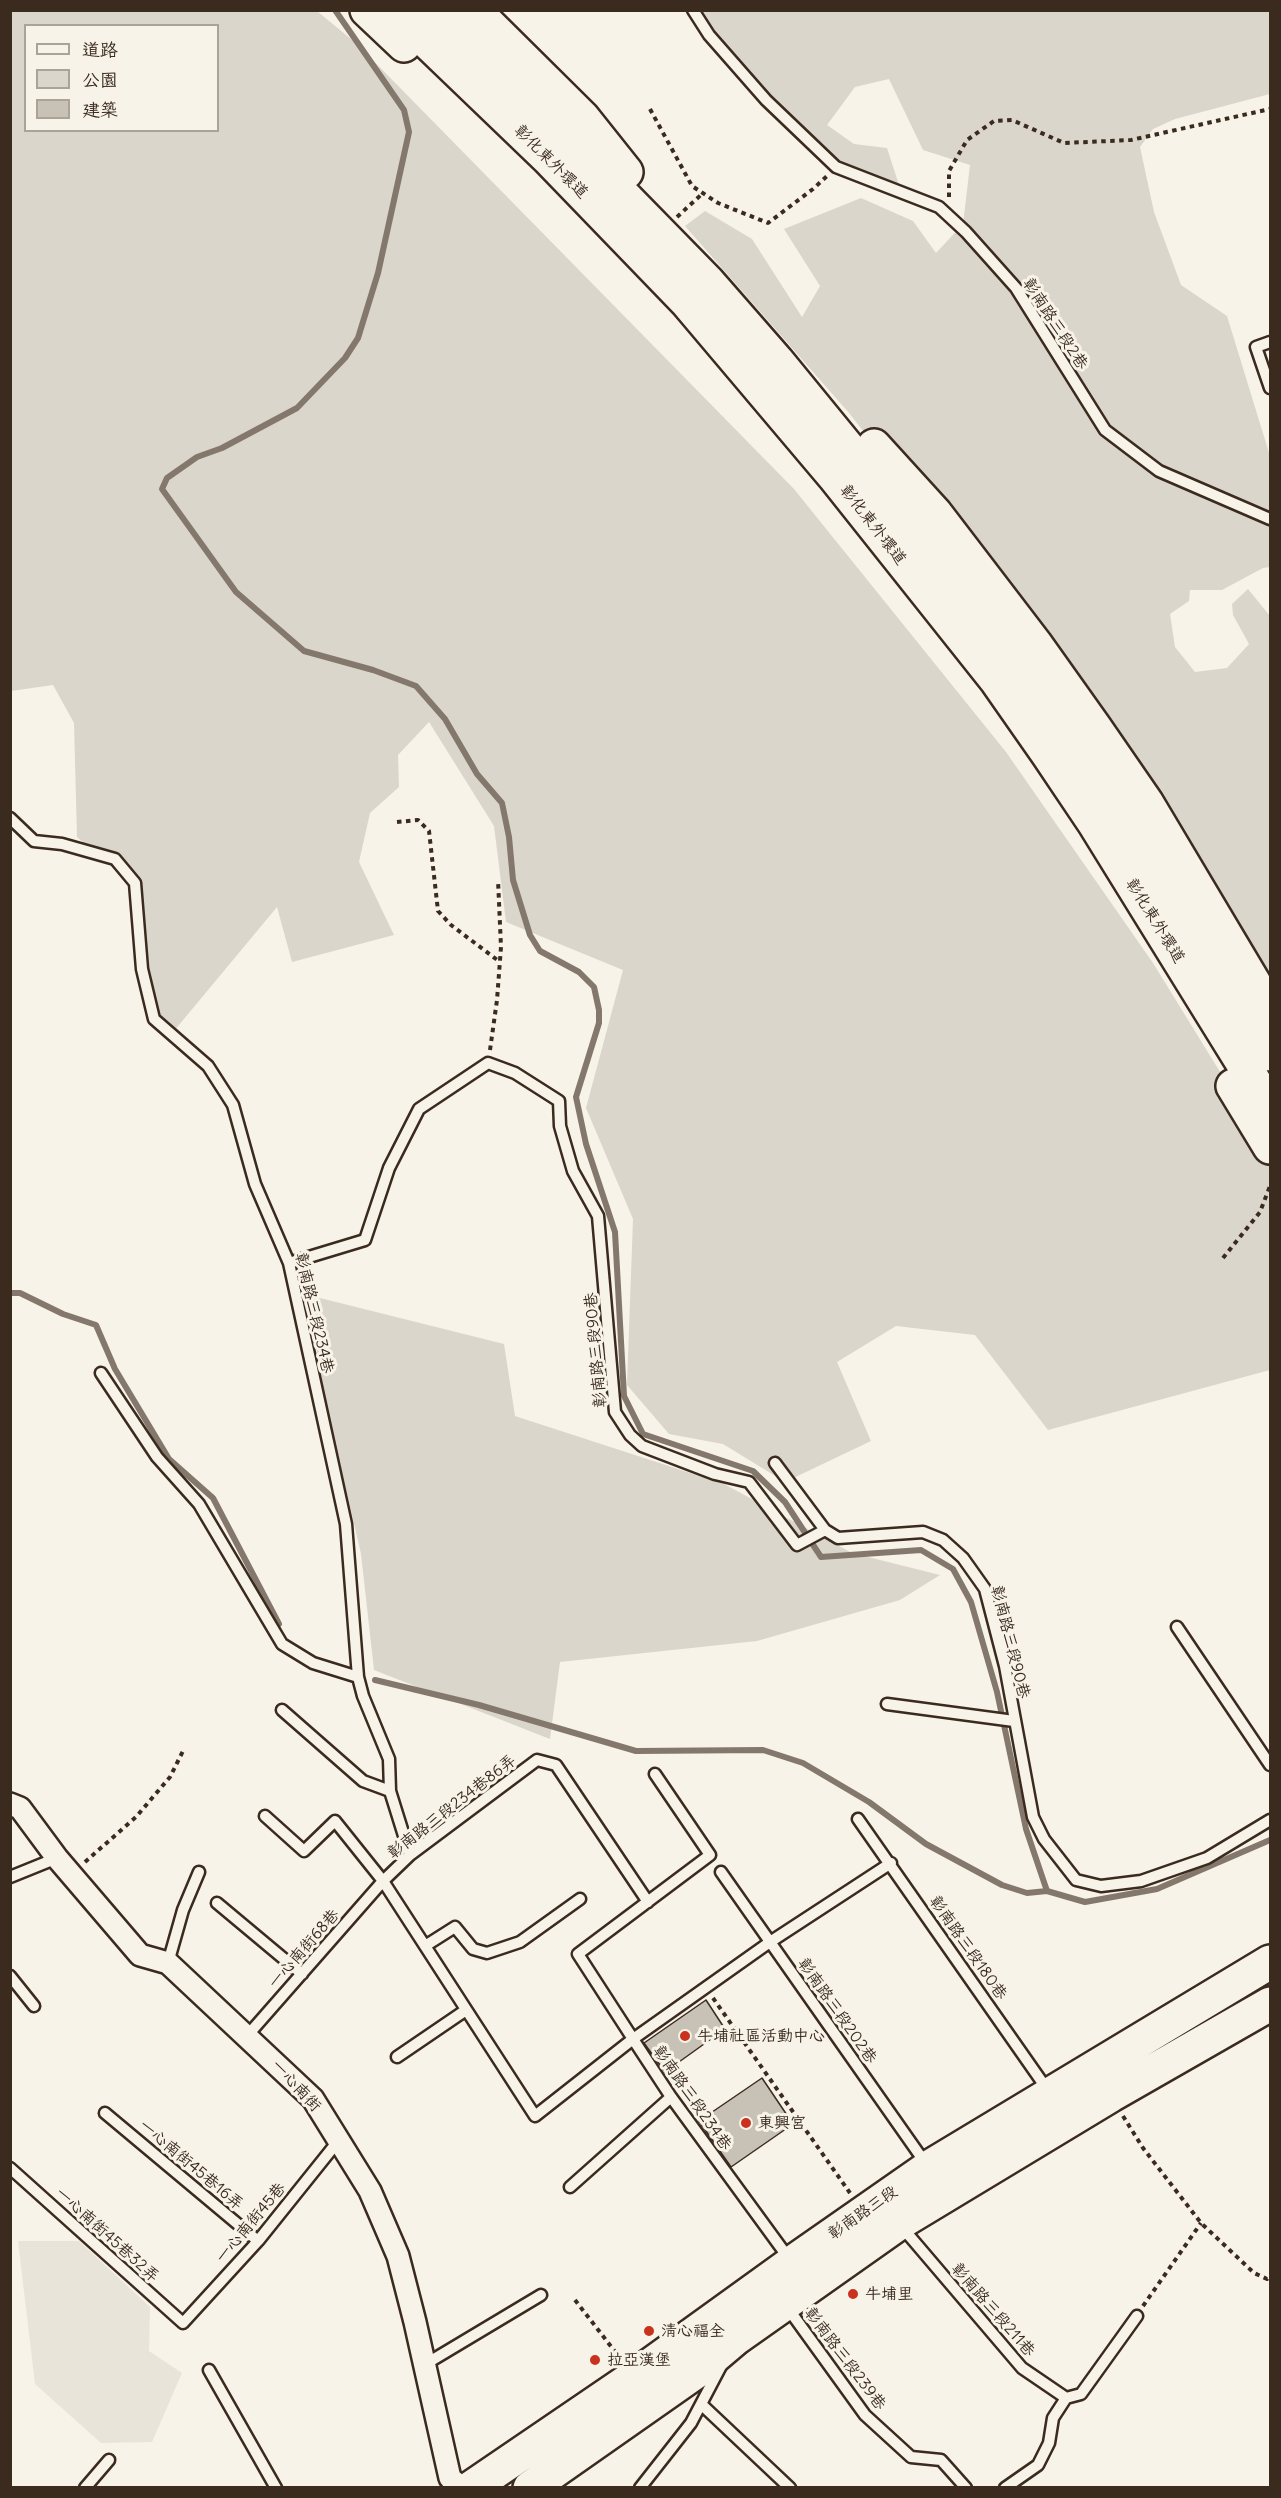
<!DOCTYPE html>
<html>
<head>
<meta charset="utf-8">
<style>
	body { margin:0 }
	#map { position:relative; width:1281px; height:2498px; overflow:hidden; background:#f7f3e8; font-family:Delius,"LXGW WenKai TC",sans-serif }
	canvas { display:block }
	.frame { position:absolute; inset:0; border:12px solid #3b2a1e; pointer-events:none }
	.legend { position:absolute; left:24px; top:24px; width:195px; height:108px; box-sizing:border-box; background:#f7f3e8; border:2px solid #aca397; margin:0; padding:8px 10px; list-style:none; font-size:18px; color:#3b2a1e }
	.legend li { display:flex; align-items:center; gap:12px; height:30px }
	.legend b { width:30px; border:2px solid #aca397 }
</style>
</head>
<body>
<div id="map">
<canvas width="1281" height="2498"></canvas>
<div class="frame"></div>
<ul class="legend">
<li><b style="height:8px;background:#f7f3e8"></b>道路</li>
<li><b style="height:16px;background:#dbd6cb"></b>公園</li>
<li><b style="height:16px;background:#c8c1b6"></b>建築</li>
</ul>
</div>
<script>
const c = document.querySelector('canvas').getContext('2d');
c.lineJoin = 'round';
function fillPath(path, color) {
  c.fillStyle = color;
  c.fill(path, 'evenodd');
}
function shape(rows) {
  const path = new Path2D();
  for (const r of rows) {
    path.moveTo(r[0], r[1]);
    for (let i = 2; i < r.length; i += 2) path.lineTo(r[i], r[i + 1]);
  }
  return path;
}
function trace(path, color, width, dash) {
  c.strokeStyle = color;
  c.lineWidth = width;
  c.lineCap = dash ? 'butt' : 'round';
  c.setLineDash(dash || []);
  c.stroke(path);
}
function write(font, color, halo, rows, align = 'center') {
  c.font = font + ' Delius,"LXGW WenKai TC",sans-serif';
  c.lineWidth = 6;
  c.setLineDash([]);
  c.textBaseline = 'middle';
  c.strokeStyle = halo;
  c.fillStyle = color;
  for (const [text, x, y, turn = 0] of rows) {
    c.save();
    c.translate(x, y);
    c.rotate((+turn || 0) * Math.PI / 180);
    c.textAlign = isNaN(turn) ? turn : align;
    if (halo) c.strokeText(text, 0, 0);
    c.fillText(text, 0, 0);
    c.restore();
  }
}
const built = shape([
	[18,2241,79,2241,150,2307,149,2351,182,2373,152,2442,101,2443,35,2384]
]);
const green = shape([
	[11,11,317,11,357,44,794,489,1006,752,1153,963,1270,1153,1270,1370,1048,1430,975,1335,896,1326,837,1362,871,1441,785,1482,723,1444,669,1434,627,1385,633,1219,586,1108,623,970,506,922,494,826,429,722,398,755,399,787,370,813,359,862,394,935,292,962,277,907,169,1037,153,1023,127,880,77,837,74,723,53,685,11,691],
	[26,26,218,26,218,130,26,130],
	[695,11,1270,11,1270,94,1175,119,1153,129,1140,147,1154,212,1181,285,1227,316,1270,456,1270,567,1263,568,1222,590,1190,590,1189,601,1170,614,1175,647,1195,672,1227,668,1249,644,1233,615,1232,604,1248,589,1270,616,1270,985,1017,627,849,413,685,226,705,211,752,239,802,317,820,286,784,229,861,198,913,221,936,253,963,224,970,165,923,150,889,79,855,87,827,125,854,144,887,148,899,185,876,180,837,161,728,57],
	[312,1296,504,1344,515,1416,724,1484,852,1553,940,1575,900,1600,757,1641,560,1662,550,1739,374,1670,361,1554,318,1368]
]);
const stream = shape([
	[335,10,404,110,409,132,378,273,358,338,345,358,297,408,222,448,197,457,167,478,162,489,236,592,304,651,373,670,416,686,445,719,477,774,502,803,509,837,513,880,530,935,540,951,579,972,594,987,599,1010,599,1023,576,1097,586,1144,615,1232,624,1396,643,1434,753,1471,785,1502,821,1557,921,1550,953,1569,971,1602,997,1692,1026,1829,1047,1891,1085,1902,1157,1889,1270,1840],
	[10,1293,20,1293,63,1314,96,1325,115,1369,169,1459,213,1498,279,1624],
	[375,1680,479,1705,636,1751,763,1750,803,1763,869,1802,926,1844,1002,1885,1027,1893,1047,1891]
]);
const building = shape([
	[706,2000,725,2029,665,2072,644,2043,706,2000],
	[762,2078,793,2124,731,2167,699,2121,762,2078]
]);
const path = shape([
	[650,109,692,186,718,203,768,223,813,189,827,176],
	[949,197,949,171,967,140,994,121,1012,120,1064,143,1131,140,1270,109],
	[677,217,703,193],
	[397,822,418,820,429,831,438,911,451,925,500,962],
	[490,1050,497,1000,501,947,498,880],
	[1223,1258,1260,1212,1270,1186],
	[85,1862,136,1817,170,1777,184,1749],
	[713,1998,850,2193],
	[1123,2116,1143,2148,1201,2223,1254,2273,1267,2279,1270,2276],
	[575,2300,620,2358],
	[1143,2306,1201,2223]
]);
const service = shape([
	[693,10,709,35,766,100,836,167,939,207,966,232,1016,288,1105,430,1159,471,1270,519],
	[1270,342,1256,347,1270,388],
	[10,818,34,841,62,844,115,859,135,883,142,969,154,1019,208,1066,233,1105,255,1184,289,1263,346,1524,358,1677,363,1696,389,1759,390,1791,410,1855],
	[289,1263,365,1240,389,1168,419,1109,488,1063,515,1073,559,1101,560,1126,573,1171,598,1216,615,1412,630,1435,642,1446,715,1474,749,1482,797,1545,825,1530,838,1538,923,1532,943,1540,963,1558,985,1589,1005,1666,1033,1817,1044,1839,1076,1880,1101,1886,1141,1881,1207,1858,1270,1820],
	[101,1373,157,1457,199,1504,282,1644,313,1663,358,1677],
	[775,1463,825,1530],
	[1177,1627,1270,1765],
	[887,1704,1014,1721],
	[282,1710,363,1781,390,1791],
	[655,1774,710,1855,578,1954,633,2039,770,1942,891,1863],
	[265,1816,304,1851,335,1821,383,1881,535,2116,633,2039,671,2097,790,2260],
	[858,1819,1049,2092],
	[721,1872,926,2164],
	[10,1877,57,1858],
	[217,1903,302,1974],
	[425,1946,455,1927,473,1949,487,1953,520,1942,580,1899],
	[168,1963,183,1910,199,1872],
	[10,1976,34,2006],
	[247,2036,383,1881,410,1855,537,1760,556,1765,648,1902],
	[397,2057,466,2010],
	[105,2113,258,2241],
	[10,2168,183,2323,258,2241,339,2140],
	[570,2187,671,2097],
	[901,2226,1022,2368,1066,2398],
	[787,2307,865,2415,911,2457,941,2460,966,2488],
	[424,2365,541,2295],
	[209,2370,276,2488],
	[1066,2398,1081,2394,1137,2316],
	[701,2404,790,2488],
	[85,2488,109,2460],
	[640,2488,691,2423,721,2366],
	[1005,2488,1038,2465,1049,2443,1053,2418,1066,2398]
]);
const minor = shape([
	[10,1804,20,1808,57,1858,140,1955,168,1963,313,2099,370,2191,398,2256,415,2322,450,2478,462,2488]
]);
const primary = shape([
	[367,10,404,45],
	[394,10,548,158,687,302,834,476,997,681,1048,754,1095,824,1270,1107],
	[436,10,567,138,708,282,777,361,916,531,1019,663,1071,738,1119,809,1270,1054],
	[474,10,583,118,626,172],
	[874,446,935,513,1036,645,1095,728,1146,802,1270,1010],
	[1233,1086,1270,1147],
	[471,2488,634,2377,792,2263,928,2168,1270,1962],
	[530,2488,697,2371,736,2338,899,2223,1111,2095,1270,2004]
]);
const markers = [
	[685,2036,6,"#c8321e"],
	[746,2123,6,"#c8321e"],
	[853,2294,6,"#c8321e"],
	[649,2331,6,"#c8321e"],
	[595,2360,6,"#c8321e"]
];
const streetNames = [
	["彰化東外環道",551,162,45],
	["彰南路三段2巷",1055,324,57],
	["彰化東外環道",873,525,52],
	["彰化東外環道",1155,921,58],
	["彰南路三段234巷",314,1313,77],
	["彰南路三段90巷",596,1350,-95],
	["彰南路三段90巷",1010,1642,76],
	["彰南路三段234巷86弄",452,1807,-38],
	["彰南路三段180巷",968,1948,55],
	["一心南街68巷",304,1949,-49],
	["彰南路三段202巷",837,2011,55],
	["一心南街",296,2086,47],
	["彰南路三段234巷",692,2098,55],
	["一心南街45巷16弄",191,2165,40],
	["彰南路三段",863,2213,-35],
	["一心南街45巷",251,2223,-50],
	["一心南街45巷32弄",107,2235,42],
	["彰南路三段211巷",993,2310,49],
	["彰南路三段239巷",845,2359,53]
];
const poiNames = [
	["牛埔社區活動中心",697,2036],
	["東興宮",758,2123],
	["牛埔里",865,2294],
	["清心福全",661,2331],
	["拉亞漢堡",607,2360]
];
fillPath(built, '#e9e4d9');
fillPath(green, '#dbd6cb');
trace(stream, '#84786c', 6);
fillPath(building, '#c8c1b6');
trace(building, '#3b2a1e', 1.5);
trace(service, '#3b2a1e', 15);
trace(minor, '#3b2a1e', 26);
trace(primary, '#3b2a1e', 38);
trace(path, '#3b2a1e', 4, [4.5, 4.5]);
trace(service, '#f7f3e8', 10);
trace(minor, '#f7f3e8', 21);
trace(primary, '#f7f3e8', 33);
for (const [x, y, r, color] of markers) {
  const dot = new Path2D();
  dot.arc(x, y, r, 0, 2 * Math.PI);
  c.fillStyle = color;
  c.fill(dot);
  trace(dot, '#f7f3e8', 2);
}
write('16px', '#3b2a1e', '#f7f3e8', streetNames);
write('16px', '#3b2a1e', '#f7f3e8', poiNames, 'left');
</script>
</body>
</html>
